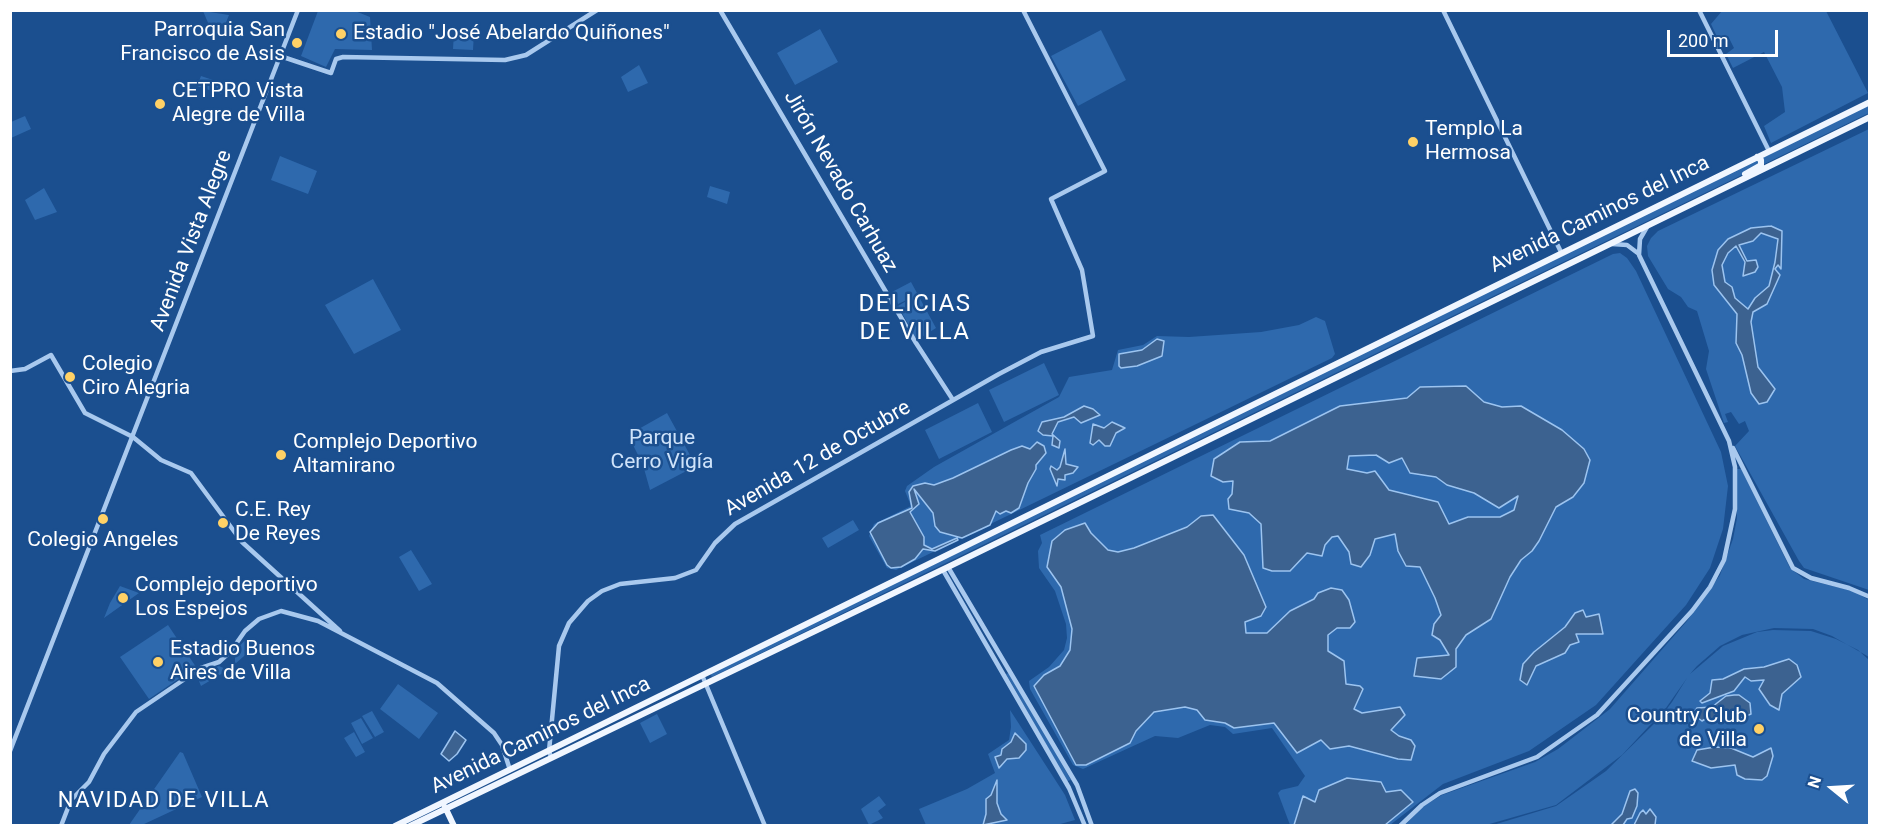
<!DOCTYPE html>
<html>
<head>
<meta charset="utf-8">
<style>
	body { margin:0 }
	#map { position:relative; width:1880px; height:836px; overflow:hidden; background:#1b4f8f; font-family:Roboto,sans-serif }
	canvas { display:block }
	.frame { position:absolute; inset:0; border:12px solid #fff; pointer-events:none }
	.north { position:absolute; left:1802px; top:758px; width:60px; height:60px; -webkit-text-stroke:4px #1b4f8f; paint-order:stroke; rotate:288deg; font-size:16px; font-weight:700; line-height:24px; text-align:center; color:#fff }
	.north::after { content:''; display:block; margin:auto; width:21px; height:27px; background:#fff; clip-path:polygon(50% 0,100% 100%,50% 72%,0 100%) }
	.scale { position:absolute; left:1667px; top:30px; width:111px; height:27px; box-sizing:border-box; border:3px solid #fff; border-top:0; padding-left:8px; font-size:18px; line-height:21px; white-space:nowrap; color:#fff; -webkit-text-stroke:4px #1b4f8f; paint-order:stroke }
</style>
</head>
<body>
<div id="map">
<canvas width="1880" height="836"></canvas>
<div class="frame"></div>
<div class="north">N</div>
<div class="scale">200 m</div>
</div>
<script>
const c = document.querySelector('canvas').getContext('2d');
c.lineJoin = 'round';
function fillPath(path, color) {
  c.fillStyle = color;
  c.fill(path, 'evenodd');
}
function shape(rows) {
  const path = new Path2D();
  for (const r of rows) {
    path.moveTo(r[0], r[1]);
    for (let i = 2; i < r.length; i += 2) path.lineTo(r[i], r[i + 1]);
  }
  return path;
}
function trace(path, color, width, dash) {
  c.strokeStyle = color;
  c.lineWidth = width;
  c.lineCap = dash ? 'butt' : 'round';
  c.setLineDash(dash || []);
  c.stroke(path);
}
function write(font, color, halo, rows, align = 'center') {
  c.font = font + ' Roboto,sans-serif';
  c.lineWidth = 5;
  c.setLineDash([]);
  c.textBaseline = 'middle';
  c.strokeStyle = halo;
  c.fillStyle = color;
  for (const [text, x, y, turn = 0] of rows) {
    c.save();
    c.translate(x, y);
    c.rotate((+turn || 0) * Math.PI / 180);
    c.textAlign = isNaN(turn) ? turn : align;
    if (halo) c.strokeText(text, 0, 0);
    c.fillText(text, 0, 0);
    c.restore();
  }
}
const green = shape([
	[203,11,229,15,223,30,209,25],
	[318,11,355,11,370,17,372,50,335,49,326,67,301,56],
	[1722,11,1826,11,1868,93,1771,143,1764,126,1785,112,1782,87,1764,52,1733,68,1726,54,1734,48,1728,36,1719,41,1711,24],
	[820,29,838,62,795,85,777,53],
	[1101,30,1126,80,1078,106,1051,56],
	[454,33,474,33,473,50,453,49],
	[639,65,648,83,628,92,621,77],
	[201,76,225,84,221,94,197,86],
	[1869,103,1869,113,712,677,710,673],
	[25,116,31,129,11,138,11,122],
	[1869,129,1869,590,1804,568,1799,561,1735,446,1749,431,1745,421,1739,424,1731,412,1725,414,1728,422,1724,423,1706,369,1709,351,1697,311,1688,307,1681,297,1668,289,1648,256,1647,246,1651,238,1658,231],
	[280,156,317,171,308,194,271,180],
	[710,186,730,192,727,204,707,197],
	[44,188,57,212,35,220,25,200],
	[1620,253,1627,258,1636,271,1721,452,1728,486,1723,529,1710,568,1686,605,1596,705,1529,751,1443,784,1390,825,1290,825,1278,793,1281,790,1298,786,1305,776,1272,728,1233,734,1225,727,1210,725,1178,738,1155,736,1083,769,1073,765,1030,689,1029,681,1049,667,1064,650,1067,638,1066,624,1055,591,1039,568,1038,551,1042,543,1040,535,1613,254],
	[373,279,401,330,354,354,325,305],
	[911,282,936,328,917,340,898,306,913,297,898,304,892,292],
	[1316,317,1325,321,1335,354,1332,358,896,570,887,568,869,536,874,524,911,506,905,491,907,486,934,467,1059,397,1069,377,1112,370,1118,350,1143,345,1157,336,1189,337,1261,332,1299,325],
	[1044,363,1059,395,1004,422,989,390],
	[978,403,992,432,939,459,925,430],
	[667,413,696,466,650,490,643,465,628,435],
	[1736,469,1741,469,1790,568,1804,579,1853,591,1869,600,1869,657,1832,636,1813,629,1774,628,1742,635,1720,646,1697,666,1690,674,1723,646,1757,632,1773,630,1811,631,1836,639,1858,650,1869,660,1869,825,1493,825,1556,806,1606,771,1659,719,1672,702,1687,678,1666,708,1622,755,1556,805,1486,825,1404,826,1422,807,1442,795,1535,762,1558,749,1610,709,1687,621,1720,575,1733,539,1737,518],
	[853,520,859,530,828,548,822,538],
	[411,550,432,584,419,591,399,557],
	[120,586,139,593,104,618,110,603],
	[168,625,196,667,149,699,120,657],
	[246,639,252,649,235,664,235,651],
	[219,666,228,670,201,686,196,674],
	[1009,673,1044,732,1071,780,1067,781,1006,674],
	[398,684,438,713,419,739,380,709],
	[1010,710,1065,795,1075,820,1053,826,926,825,919,809,967,789,995,773,988,754,1009,740,1011,727],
	[372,711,384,732,375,737,362,716],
	[657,714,667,734,650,743,640,723],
	[361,718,373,738,362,744,351,723],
	[354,732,365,752,356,757,344,738],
	[180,752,183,753,202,797,142,825,129,825],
	[879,796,886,805,878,811,883,818,869,825,861,809]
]);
const water = shape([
	[1771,226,1782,231,1781,269,1778,265,1775,269,1780,275,1767,304,1753,312,1751,322,1758,367,1775,389,1767,402,1759,404,1751,393,1742,355,1736,343,1737,314,1714,285,1712,270,1718,250,1728,239,1751,228,1771,226],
	[1761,233,1778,239,1775,262,1769,286,1755,298,1748,309,1735,298,1732,287,1725,282,1722,265,1728,253,1736,246,1745,262,1743,276,1755,272,1758,267,1756,260,1747,261,1739,245,1753,241,1761,233],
	[1157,339,1164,341,1162,356,1137,366,1121,368,1119,366,1119,354,1142,350,1157,339],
	[1466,386,1484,402,1502,407,1521,406,1562,430,1584,449,1590,460,1584,483,1573,497,1556,507,1539,541,1532,551,1521,560,1510,577,1491,619,1466,635,1456,649,1456,667,1441,679,1414,676,1417,658,1449,655,1440,640,1432,635,1434,624,1441,615,1435,598,1420,567,1406,566,1398,551,1395,534,1375,539,1370,555,1361,567,1351,564,1349,552,1338,536,1332,537,1325,545,1322,556,1307,553,1290,571,1272,571,1263,568,1261,524,1249,513,1229,509,1228,499,1232,494,1233,481,1223,482,1211,476,1214,459,1240,442,1270,441,1340,406,1407,398,1420,387,1466,386],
	[1376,455,1389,463,1402,458,1410,473,1436,477,1447,485,1474,493,1499,508,1518,496,1514,510,1500,517,1468,517,1449,524,1438,502,1389,490,1375,471,1367,473,1347,469,1349,456,1376,455],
	[1084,406,1093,409,1100,415,1081,423,1074,417,1058,422,1052,434,1060,441,1059,448,1052,445,1053,436,1043,435,1038,431,1042,422,1064,417,1084,406],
	[1112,422,1125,428,1116,433,1110,446,1105,446,1099,440,1093,445,1090,443,1093,424,1104,428,1112,422],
	[1037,442,1044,446,1046,453,1036,465,1036,469,1028,483,1019,508,1011,513,1006,511,1000,514,996,511,990,525,962,538,940,532,935,526,933,513,914,489,919,504,910,512,924,537,924,545,932,549,957,538,958,540,935,551,923,549,915,559,901,567,891,568,887,565,870,532,878,523,912,508,909,492,913,486,925,483,934,485,953,478,1011,450,1022,446,1030,449,1037,442],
	[1065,449,1066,464,1078,467,1073,473,1065,475,1065,480,1058,479,1057,486,1050,469,1051,466,1057,470,1060,467,1065,449],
	[1213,515,1244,555,1266,607,1261,616,1245,622,1246,633,1267,633,1290,611,1314,599,1318,593,1331,588,1342,590,1349,600,1355,622,1350,628,1337,628,1328,635,1328,651,1344,661,1346,684,1360,686,1363,689,1354,709,1362,713,1400,707,1405,715,1391,730,1399,736,1411,740,1415,746,1411,760,1398,759,1349,746,1330,749,1321,740,1297,753,1274,723,1234,728,1225,723,1205,720,1197,710,1185,707,1154,712,1136,731,1130,743,1086,765,1076,765,1034,686,1044,675,1060,666,1070,650,1072,629,1061,587,1047,567,1052,541,1065,530,1085,523,1091,533,1108,550,1118,552,1134,548,1187,527,1201,516,1213,515],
	[1583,610,1586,617,1599,614,1603,634,1576,634,1579,642,1570,645,1565,653,1536,666,1527,685,1520,680,1523,664,1534,652,1565,627,1575,613,1583,610],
	[1789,659,1797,665,1801,677,1782,694,1779,710,1770,705,1759,689,1764,680,1751,681,1745,677,1734,691,1702,703,1700,701,1710,693,1712,680,1723,679,1744,669,1764,667,1789,659],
	[1734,695,1739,695,1750,703,1751,714,1739,719,1721,714,1718,721,1707,718,1702,721,1693,714,1697,708,1712,707,1726,696,1734,695],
	[455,731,466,740,457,754,449,761,441,754,455,731],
	[1015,733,1026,744,1026,750,1019,758,1007,759,999,768,995,757,1001,755,1002,749,1011,742,1015,733],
	[1715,747,1731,748,1753,757,1771,748,1773,756,1767,776,1762,780,1745,779,1737,775,1735,765,1711,768,1692,761,1697,750,1715,747],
	[1347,778,1381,782,1386,792,1401,790,1413,802,1385,825,1294,825,1303,796,1315,802,1319,790,1347,778],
	[997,780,997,803,1001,814,1007,820,983,825,986,814,986,799,991,795,997,780],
	[1635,789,1638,793,1637,806,1632,818,1627,819,1623,825,1611,825,1622,814,1630,791,1635,789],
	[1650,809,1656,817,1655,825,1634,825,1640,813,1643,810,1646,814,1650,809]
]);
const minor = shape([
	[720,10,916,343,953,400],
	[1443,10,1561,252],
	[1699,10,1769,151],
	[280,56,331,73,336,59,343,57,505,60,526,55,597,10],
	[1612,244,1627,245,1639,254],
	[10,371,25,369,51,355,85,413,133,437,161,460,191,473,242,542,340,631],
	[1733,448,1793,568,1811,578,1849,588,1870,597],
	[948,567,1077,785,1092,826],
	[943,570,1069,788,1085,826],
	[702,675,765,826],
	[10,751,298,10],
	[551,757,549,751,559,646,569,623,588,601,602,591,620,584,675,578,696,570,715,543,735,524,999,374,1041,352,1093,336,1082,270,1051,199,1105,171,1023,10],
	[61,826,71,800,89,782,104,754,136,712,201,668,219,662,231,651,245,631,259,619,281,611,318,621,437,683,494,733,502,745,510,770],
	[1400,826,1422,805,1440,793,1537,757,1597,715,1692,611,1710,587,1724,560,1735,509,1735,467,1729,441,1639,255,1640,239,1647,227]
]);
const major = shape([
	[1745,174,1761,165,1761,160,1757,157],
	[445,807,454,826],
	[395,826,1870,102],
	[410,826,948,567,1870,117]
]);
const markers = [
	[341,34,6,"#ffd166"],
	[297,43,6,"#ffd166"],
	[160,104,6,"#ffd166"],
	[1413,142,6,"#ffd166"],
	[70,377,6,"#ffd166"],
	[281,455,6,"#ffd166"],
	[103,519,6,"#ffd166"],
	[223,523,6,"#ffd166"],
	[123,598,6,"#ffd166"],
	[158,662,6,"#ffd166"],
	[1759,729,6,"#ffd166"]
];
const poiNames = [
	["Parroquia San",285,31,"right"],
	["Francisco de Asis",285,55,"right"],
	["Estadio \"José Abelardo Quiñones\"",353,34],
	["CETPRO Vista",172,92],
	["Alegre de Villa",172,116],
	["Templo La",1425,130],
	["Hermosa",1425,154],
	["Colegio",82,365],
	["Ciro Alegria",82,389],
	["Complejo Deportivo",293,443],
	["Altamirano",293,467],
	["C.E. Rey",235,511],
	["De Reyes",235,535],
	["Colegio Angeles",103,541,"center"],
	["Complejo deportivo",135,586],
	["Los Espejos",135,610],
	["Estadio Buenos",170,650],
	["Aires de Villa",170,674],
	["Country Club",1747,717,"right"],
	["de Villa",1747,741,"right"]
];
const streetNames = [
	["Jirón Nevado Carhuaz",840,182,60],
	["Avenida Caminos del Inca",1600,215,-26],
	["Avenida Vista Alegre",192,241,-69],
	["Avenida 12 de Octubre",818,459,-30],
	["Avenida Caminos del Inca",541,736,-26]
];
const parkNames = [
	["Parque",662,439],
	["Cerro Vigía",662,463]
];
const neighbourhoodNames = [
	["NAVIDAD DE VILLA",164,801]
];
const quarterNames = [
	["DELICIAS",915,305],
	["DE VILLA",915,333]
];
fillPath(green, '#2e69ad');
fillPath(water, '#3c6290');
trace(water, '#9cc4f0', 1.5);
trace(minor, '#a9c9ee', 4.5);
trace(major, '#f0f6ff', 6);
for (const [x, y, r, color] of markers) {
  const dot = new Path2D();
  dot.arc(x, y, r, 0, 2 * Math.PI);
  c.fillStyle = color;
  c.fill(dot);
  trace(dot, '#1b4f8f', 2);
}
write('21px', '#fff', '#1b4f8f', poiNames, 'left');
write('21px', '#fff', '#1b4f8f', streetNames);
write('21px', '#cfe3fa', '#1b4f8f', parkNames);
c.letterSpacing = '1.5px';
write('22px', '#fff', '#1b4f8f', neighbourhoodNames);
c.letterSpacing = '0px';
c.letterSpacing = '1.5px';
write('24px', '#fff', '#1b4f8f', quarterNames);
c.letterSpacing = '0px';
</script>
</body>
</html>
